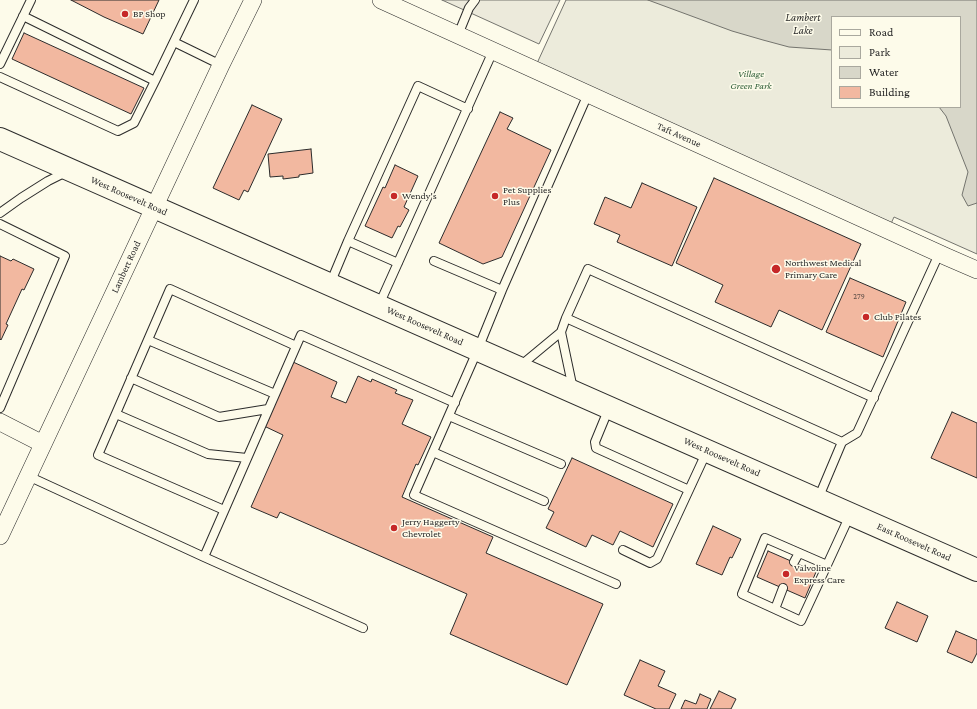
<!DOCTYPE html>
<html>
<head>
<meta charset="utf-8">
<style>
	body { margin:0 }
	#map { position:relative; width:977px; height:709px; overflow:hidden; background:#fdfbea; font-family:"Crimson Pro",serif }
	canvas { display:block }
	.legend { position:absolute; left:831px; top:16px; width:130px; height:92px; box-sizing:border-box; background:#fdfbea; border:1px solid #a9a89e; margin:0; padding:5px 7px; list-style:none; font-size:12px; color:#2b2b2b }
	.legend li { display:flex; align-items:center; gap:8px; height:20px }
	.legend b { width:20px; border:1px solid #a9a89e }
</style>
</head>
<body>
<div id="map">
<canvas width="977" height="709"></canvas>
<ul class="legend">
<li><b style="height:5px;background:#fdfbea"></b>Road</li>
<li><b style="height:11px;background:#ecebdb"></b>Park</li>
<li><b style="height:11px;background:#d8d7c9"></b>Water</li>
<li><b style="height:11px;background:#f2b8a0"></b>Building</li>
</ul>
</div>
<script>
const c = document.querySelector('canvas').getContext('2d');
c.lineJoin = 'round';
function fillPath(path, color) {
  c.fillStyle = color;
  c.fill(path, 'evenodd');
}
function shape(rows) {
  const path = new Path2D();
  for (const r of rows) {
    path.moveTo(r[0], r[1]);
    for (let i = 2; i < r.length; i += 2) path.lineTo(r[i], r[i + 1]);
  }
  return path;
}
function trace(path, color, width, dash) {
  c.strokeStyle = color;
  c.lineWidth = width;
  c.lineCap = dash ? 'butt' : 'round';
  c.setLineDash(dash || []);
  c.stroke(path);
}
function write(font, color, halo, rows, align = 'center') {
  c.font = font + ' "Crimson Pro",serif';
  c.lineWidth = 3;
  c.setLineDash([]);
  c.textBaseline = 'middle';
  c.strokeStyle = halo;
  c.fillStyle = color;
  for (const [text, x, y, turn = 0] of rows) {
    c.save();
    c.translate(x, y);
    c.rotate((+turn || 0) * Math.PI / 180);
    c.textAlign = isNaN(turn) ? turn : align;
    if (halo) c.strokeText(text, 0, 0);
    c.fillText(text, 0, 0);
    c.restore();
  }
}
const green = shape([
	[566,0,977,0,977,254,894,217,889,228,533,72,566,0],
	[832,17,960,17,960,107,832,107,832,17]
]);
const parking = shape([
	[442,0,560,0,539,44,442,0]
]);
const water = shape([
	[648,0,977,0,977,203,968,206,962,195,968,172,946,116,939,107,960,107,960,17,832,17,832,50,789,47,763,40,732,31,648,0]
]);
const building = shape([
	[71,0,159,0,143,34,104,17,71,0],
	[24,33,144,88,131,114,12,59,24,33],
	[252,105,282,119,248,192,244,190,239,200,213,188,252,105],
	[500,112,513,118,507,129,551,150,502,257,483,264,439,243,500,112],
	[311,149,313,173,299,175,299,177,283,179,283,176,270,177,268,154,311,149],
	[395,165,418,176,404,207,409,210,400,227,398,226,392,238,365,226,383,187,385,188,395,165],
	[714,178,861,244,822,330,779,310,771,327,715,302,723,285,676,263,714,178],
	[642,183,697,207,672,266,617,242,620,235,594,224,605,197,631,208,642,183],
	[0,256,11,261,13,259,34,269,24,290,22,289,6,324,8,325,1,340,0,339,0,256],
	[850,278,906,302,883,357,826,332,850,278],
	[293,362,337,382,331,397,346,403,358,376,371,382,372,379,397,390,395,393,413,400,402,424,431,437,418,465,416,464,402,497,493,537,486,553,603,604,567,685,450,634,467,594,280,512,277,518,251,507,283,435,264,426,293,362],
	[952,412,977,423,977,478,931,458,952,412],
	[572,458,673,504,653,547,620,531,613,545,592,535,586,547,546,528,554,512,548,509,572,458],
	[713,526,741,539,732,558,730,557,722,575,696,564,713,526],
	[768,551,816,572,805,598,757,577,768,551],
	[897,602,928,616,917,642,885,628,897,602],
	[956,631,977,640,977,653,972,663,947,652,956,631],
	[640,660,665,671,658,686,676,694,669,709,656,709,624,695,640,660],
	[719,691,736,699,731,709,710,709,719,691],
	[700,694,711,699,707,709,681,709,685,700,696,704,700,694]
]);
const lane = shape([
	[23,16,155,81,194,0],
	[458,35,469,8,475,0],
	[174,42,221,65],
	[0,64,31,0],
	[0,77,118,131,134,123,155,81],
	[588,94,502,290,478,349,414,495,616,584],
	[0,213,21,198,48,181,66,172],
	[0,224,65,256,0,408],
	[434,261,502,290],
	[398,263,348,241,418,86,468,109],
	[330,284,348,241],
	[379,305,493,51],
	[566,318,561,332,573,389],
	[148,340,275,394],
	[520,366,561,332],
	[131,378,219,417,268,409],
	[609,408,595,442,596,448,689,490],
	[116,414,208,454,247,458],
	[449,416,561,464],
	[842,442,566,318,588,269,874,398],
	[433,452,544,501],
	[28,476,204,557,363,628],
	[818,499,842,442,857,433,939,254],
	[224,510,98,455,170,289,296,346],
	[623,550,650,563,657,559,707,451],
	[204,557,301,335,455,403],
	[794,562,799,553],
	[827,565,765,538,742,594,801,621,827,565,850,515],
	[775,609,783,588]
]);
const street = shape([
	[381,0,947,257,977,270],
	[0,422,43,444],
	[0,536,221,65,253,0]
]);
const primary = shape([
	[0,139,977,570]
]);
const markers = [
	[125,14,4,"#c62828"],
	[394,196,4,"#c62828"],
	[495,196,4,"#c62828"],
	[776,269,5,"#c62828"],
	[866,317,4,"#c62828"],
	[394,528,4,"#c62828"],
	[786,574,4,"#c62828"]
];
const numberNames = [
	["279",859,297]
];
const poiNames = [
	["BP Shop",133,14],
	["Pet Supplies",503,190],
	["Plus",503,202],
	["Wendy's",402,196],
	["Northwest Medical",785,263],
	["Primary Care",785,275],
	["Club Pilates",874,317],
	["Jerry Haggerty",402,522],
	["Chevrolet",402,534],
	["Valvoline",794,568],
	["Express Care",794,580]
];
const parkNames = [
	["Village",751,74],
	["Green Park",751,86]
];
const streetNames = [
	["Taft Avenue",679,135,24],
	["West Roosevelt Road",129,196,24],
	["Lambert Road",126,267,-65],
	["West Roosevelt Road",425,326,24],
	["West Roosevelt Road",722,457,24],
	["East Roosevelt Road",914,542,24]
];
const waterNames = [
	["Lambert",803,18],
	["Lake",803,31]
];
fillPath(green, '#ecebdb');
trace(green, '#74746e', 1);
fillPath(parking, '#eceadb');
trace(parking, '#74746e', 1);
fillPath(water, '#d8d7c9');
trace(water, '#74746e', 1);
fillPath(building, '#f2b8a0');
trace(building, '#2b2b2b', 1);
trace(lane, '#2b2b2b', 10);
trace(street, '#2b2b2b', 18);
trace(primary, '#2b2b2b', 24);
trace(lane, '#fdfbea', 8);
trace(street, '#fdfbea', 17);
trace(primary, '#fdfbea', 22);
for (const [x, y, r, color] of markers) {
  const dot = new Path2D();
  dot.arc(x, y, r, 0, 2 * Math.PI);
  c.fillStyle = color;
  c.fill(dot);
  trace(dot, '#fdfbea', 1.5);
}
write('8px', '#5d4e48', null, numberNames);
write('10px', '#2b2b2b', '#fdfbea', poiNames, 'left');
write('italic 10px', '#34623c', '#fdfbea', parkNames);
write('10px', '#2b2b2b', '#fdfbea', streetNames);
write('italic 11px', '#2b2b2b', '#fdfbea', waterNames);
</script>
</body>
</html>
